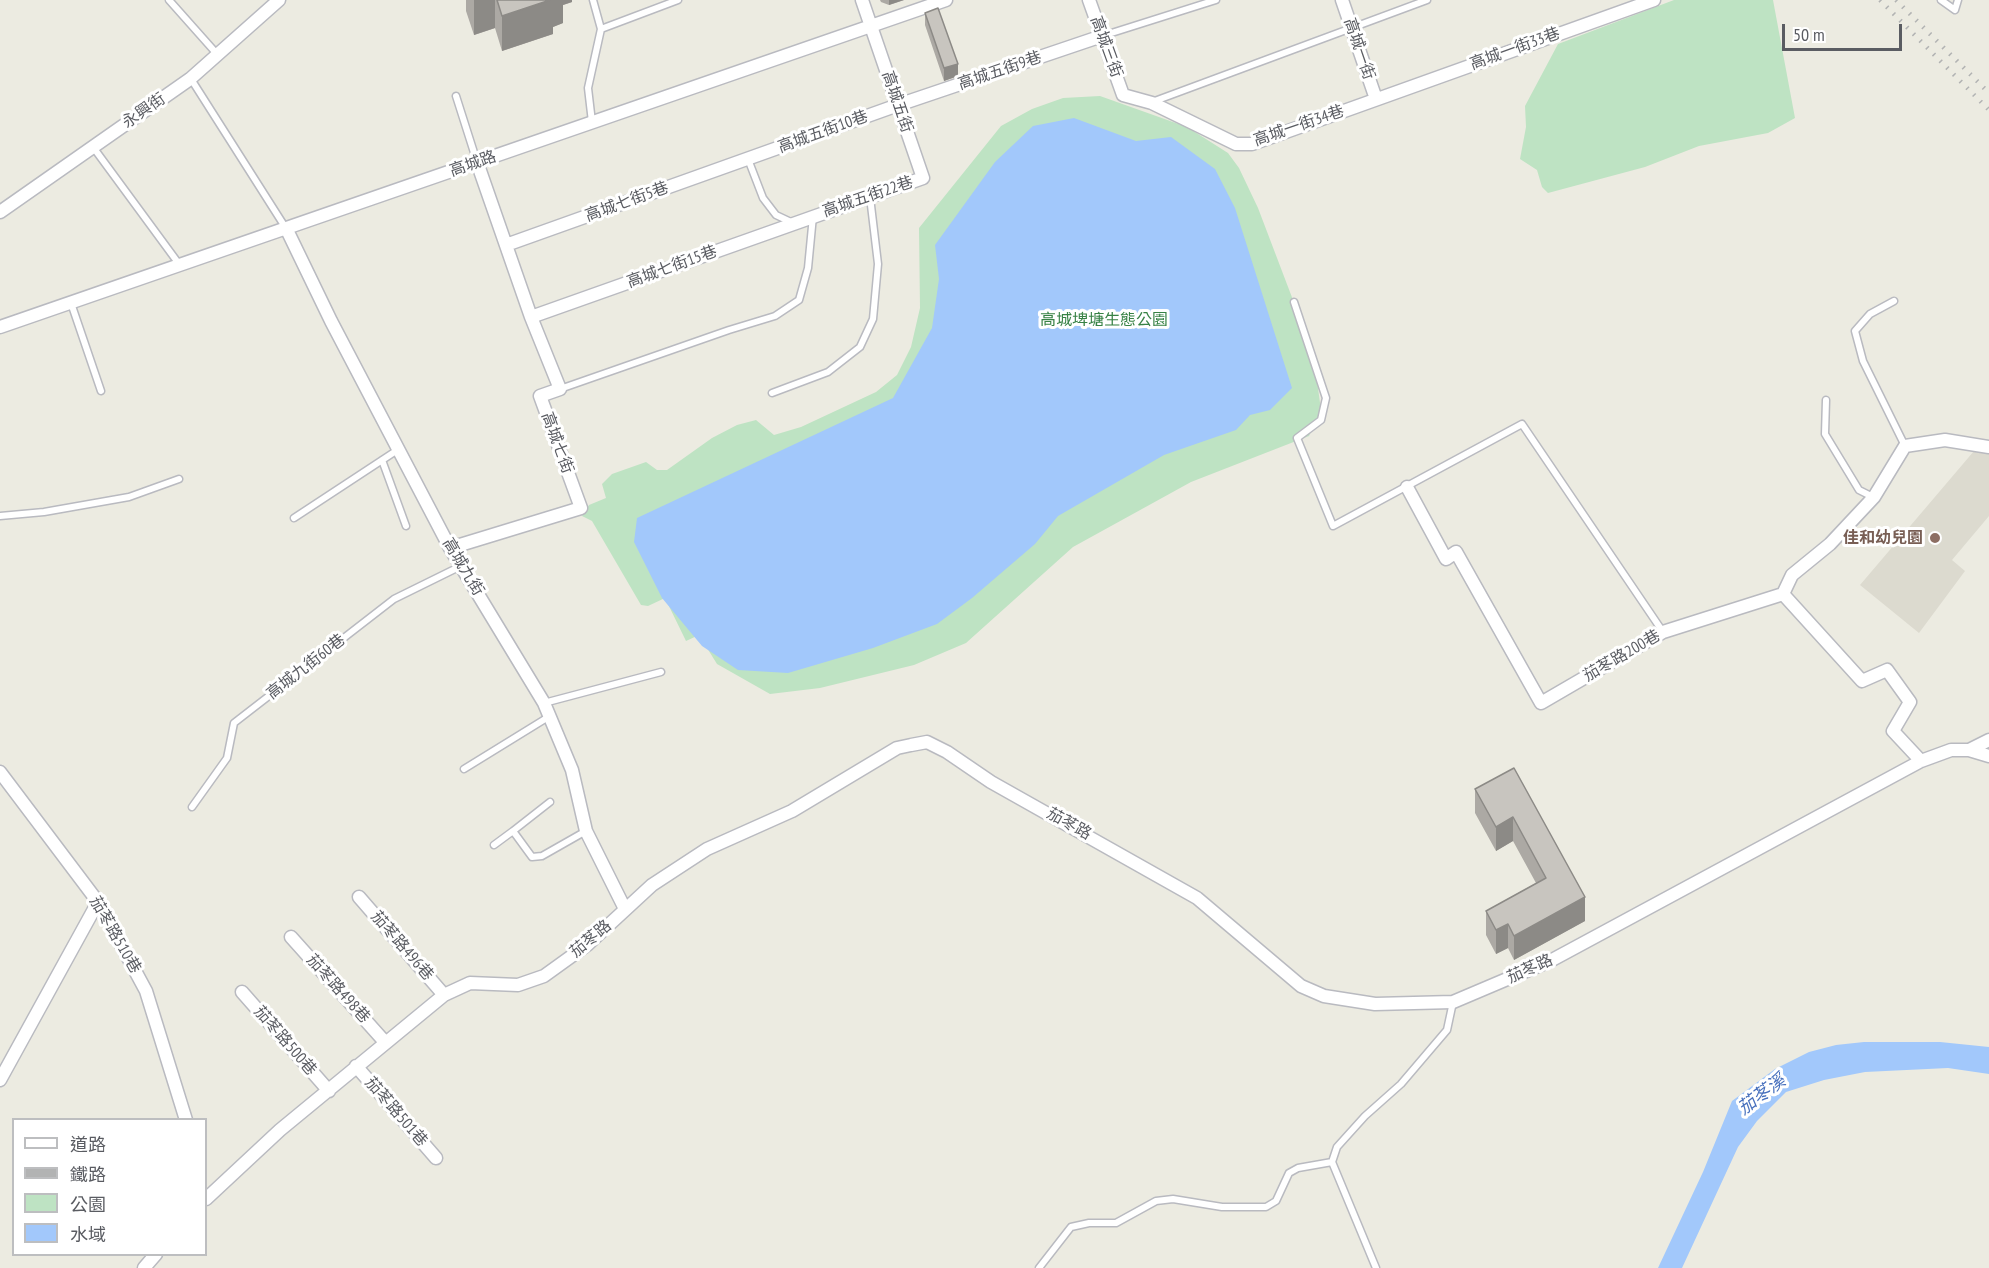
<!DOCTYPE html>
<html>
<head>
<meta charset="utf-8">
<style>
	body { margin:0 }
	#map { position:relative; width:1989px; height:1268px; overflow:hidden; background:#ecebe1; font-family:"PT Sans Narrow","Noto Sans TC",sans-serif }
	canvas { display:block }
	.legend { position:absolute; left:12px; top:1118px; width:195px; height:138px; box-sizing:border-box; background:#fff; border:2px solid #bdbec0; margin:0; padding:8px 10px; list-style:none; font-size:18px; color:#5a5c62 }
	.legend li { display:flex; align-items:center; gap:12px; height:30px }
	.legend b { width:30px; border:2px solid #bdbec0 }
	.scale { position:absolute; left:1782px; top:24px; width:120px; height:27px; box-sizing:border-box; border:3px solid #5a5c62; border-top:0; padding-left:8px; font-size:18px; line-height:21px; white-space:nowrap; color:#5a5c62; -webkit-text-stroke:4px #fff; paint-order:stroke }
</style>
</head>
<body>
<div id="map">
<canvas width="1989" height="1268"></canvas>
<ul class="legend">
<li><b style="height:8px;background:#fff"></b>道路</li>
<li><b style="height:8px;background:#b2b3b3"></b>鐵路</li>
<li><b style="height:16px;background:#bee3c3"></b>公園</li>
<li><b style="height:16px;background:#a2c8fb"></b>水域</li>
</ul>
<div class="scale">50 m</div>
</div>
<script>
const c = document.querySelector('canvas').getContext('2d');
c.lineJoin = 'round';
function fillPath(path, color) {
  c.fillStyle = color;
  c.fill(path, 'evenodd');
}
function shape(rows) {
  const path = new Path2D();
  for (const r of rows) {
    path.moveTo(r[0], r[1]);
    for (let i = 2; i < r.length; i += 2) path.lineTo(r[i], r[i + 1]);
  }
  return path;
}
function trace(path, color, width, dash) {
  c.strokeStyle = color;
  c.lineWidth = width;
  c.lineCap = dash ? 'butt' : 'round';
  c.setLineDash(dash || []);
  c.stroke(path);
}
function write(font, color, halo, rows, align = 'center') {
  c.font = font + ' "PT Sans Narrow","Noto Sans TC",sans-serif';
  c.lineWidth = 6;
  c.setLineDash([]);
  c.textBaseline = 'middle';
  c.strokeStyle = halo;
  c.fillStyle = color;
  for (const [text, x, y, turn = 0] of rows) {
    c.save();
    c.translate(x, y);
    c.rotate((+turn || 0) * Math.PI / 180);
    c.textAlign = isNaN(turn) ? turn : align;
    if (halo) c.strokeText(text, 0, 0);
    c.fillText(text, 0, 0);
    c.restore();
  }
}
const education = shape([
	[1974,451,1989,454,1989,516,1952,560,1965,571,1919,633,1860,585]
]);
const green = shape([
	[1674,0,1773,0,1795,118,1768,133,1699,146,1645,167,1548,193,1542,187,1537,170,1520,159,1526,127,1525,106,1558,44],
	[1100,96,1187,127,1228,153,1239,168,1258,208,1293,300,1317,381,1321,410,1309,436,1191,482,1073,547,966,643,914,665,820,688,770,694,717,664,699,635,686,641,665,598,648,606,641,605,592,521,582,516,589,505,606,498,602,484,612,474,646,462,657,470,667,470,712,438,737,425,756,420,774,435,801,427,876,392,897,375,911,347,920,308,919,228,1001,126,1032,109,1063,98]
]);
const water = shape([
	[1074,118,1136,141,1171,137,1215,169,1235,208,1292,388,1270,410,1250,415,1236,430,1164,455,1058,516,1035,544,972,598,937,624,873,648,788,673,738,670,702,646,662,598,634,542,637,518,893,398,932,328,939,279,935,245,995,162,1033,126],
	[1864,1042,1940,1042,1989,1047,1989,1074,1948,1068,1865,1072,1824,1080,1786,1092,1757,1121,1738,1147,1682,1268,1658,1268,1703,1172,1732,1101,1775,1069,1809,1052,1836,1045]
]);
const service = shape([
	[169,0,217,54],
	[1941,0,1955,10,1958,0],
	[601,29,678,0],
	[1102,36,1216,0],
	[191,79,287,230],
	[456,96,477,162],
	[1152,102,1427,0],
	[592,122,588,88,601,29,593,0],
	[93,147,179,264],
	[748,159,763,198,776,215,793,223],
	[1894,301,1870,314,1855,331,1863,361,1905,446],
	[1294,302,1326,398,1321,420,1297,438,1333,526,1522,424,1663,632],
	[71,303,101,391],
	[560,389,729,330,775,316,799,300,808,268,813,216],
	[772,393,828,372,860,347,873,319,878,264,870,197],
	[1826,400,1825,434,1859,490,1873,497],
	[382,460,406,526],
	[0,516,44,512,129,497,179,479],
	[294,518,399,449],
	[544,703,661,672],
	[464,769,550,716],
	[550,802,513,831,532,857,542,856,586,831],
	[192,807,227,758,234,723,394,599,461,566],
	[494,845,513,831],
	[1039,1268,1071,1227,1089,1223,1116,1223,1156,1201,1173,1199,1222,1207,1266,1207,1276,1201,1289,1173,1298,1168,1332,1162],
	[1376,1268,1332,1162,1337,1147,1365,1116,1401,1084,1447,1030,1453,1002]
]);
const minor = shape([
	[1089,0,1123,95,1152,103,1236,144,1252,144,1654,0],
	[1342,0,1376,99],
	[0,212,190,79,279,0],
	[287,230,331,321,450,548,544,703,572,770,586,831,625,909],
	[506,245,898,105,1102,36],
	[531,317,923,178,862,0],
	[0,327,946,0],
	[1407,487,1446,559,1456,552,1541,703,1663,632,1783,594,1862,681,1887,670,1910,702,1893,731,1921,761],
	[450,548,581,508,540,396,560,389,531,317,477,162],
	[1783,594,1792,575,1830,544,1874,497,1905,446,1945,440,1989,447],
	[1969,750,1989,740],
	[0,772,98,902,146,991,186,1120],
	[359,897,444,995],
	[291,937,384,1041],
	[242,992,329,1091],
	[356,1066,436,1158],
	[0,1080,98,902],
	[206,1199,280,1130,444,995,470,983,518,985,544,976,587,945,652,885,707,849,792,811,897,748,911,745,927,742,947,752,991,782,1197,898,1301,986,1324,996,1375,1004,1453,1002,1552,960,1921,761,1951,750,1969,750,1989,756],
	[144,1268,156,1254]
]);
const rail = shape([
	[1880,0,1989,110],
	[1896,0,1989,93]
]);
const wall = shape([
	[466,0,572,0,572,2,563,5,563,23,553,27,553,34,502,51,495,28,474,35,466,11],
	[880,0,904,0,889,5,881,2],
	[925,13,958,76,944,81,925,25],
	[1514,768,1585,921,1514,960,1508,948,1496,954,1486,935,1486,911,1536,883,1513,841,1496,851,1475,813,1475,789]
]);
const shadedWall = shape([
	[474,0,495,0,495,28,474,35],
	[550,0,572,0,572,2,563,5,563,23,553,27,553,34,502,51,502,16],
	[889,0,904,0,889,5],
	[958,64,958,76,944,81,944,68],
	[1513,817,1513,841,1496,851,1496,827],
	[1585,897,1585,921,1514,960,1514,936],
	[1508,924,1508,948,1496,954,1496,930]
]);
const building = shape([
	[497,0,550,0,502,16,497,0],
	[938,8,958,64,944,68,925,13,938,8],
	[1514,768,1585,897,1514,936,1508,924,1496,930,1486,911,1546,878,1513,817,1496,827,1475,789,1514,768]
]);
const markers = [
	[1935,538,6,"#8d6e63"]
];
const streetNames = [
	["高城三街",1106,47,70],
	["高城一街",1359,49,71],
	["高城一街33巷",1515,49,-20],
	["高城五街9巷",1000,71,-19],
	["高城五街",897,102,71],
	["永興街",144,111,-35],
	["高城一街34巷",1299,126,-19],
	["高城五街10巷",823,132,-20],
	["高城路",473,164,-19],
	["高城五街22巷",868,197,-19],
	["高城七街5巷",627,202,-20],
	["高城七街15巷",672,267,-20],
	["高城七街",557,443,70],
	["高城九街",463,567,59],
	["茄苳路200巷",1622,656,-30],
	["高城九街60巷",306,667,-38],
	["茄苳路",1069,824,29],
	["茄苳路510巷",115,935,60],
	["茄苳路",591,939,-40],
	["茄苳路496巷",402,946,49],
	["茄苳路",1530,969,-24],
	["茄苳路498巷",338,989,48],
	["茄苳路500巷",285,1041,49],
	["茄苳路501巷",396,1112,49]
];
const parkNames = [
	["高城埤塘生態公園",1104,320]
];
const educationNames = [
	["佳和幼兒園",1923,538]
];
const waterNames = [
	["茄苳溪",1762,1095,-37]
];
fillPath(education, '#dcdacf');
fillPath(green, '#bee3c3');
fillPath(water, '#a2c8fb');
trace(service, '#b9bac0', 9);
trace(minor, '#b9bac0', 15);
trace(service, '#fff', 6);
trace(minor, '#fff', 12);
trace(rail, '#b2b3b3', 4.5, [1.5, 8]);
fillPath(wall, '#aca9a4');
fillPath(shadedWall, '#8c8a86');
fillPath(building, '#c8c5bf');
trace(building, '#8c8a86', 1.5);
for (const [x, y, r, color] of markers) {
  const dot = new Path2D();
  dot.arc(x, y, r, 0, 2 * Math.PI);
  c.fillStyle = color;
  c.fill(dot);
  trace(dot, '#fff', 2);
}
write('16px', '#5a5c62', '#fff', streetNames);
write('16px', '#388246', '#fff', parkNames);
write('bold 16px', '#785e54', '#fff', educationNames, 'right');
write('italic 18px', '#4770bd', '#fff', waterNames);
</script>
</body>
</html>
